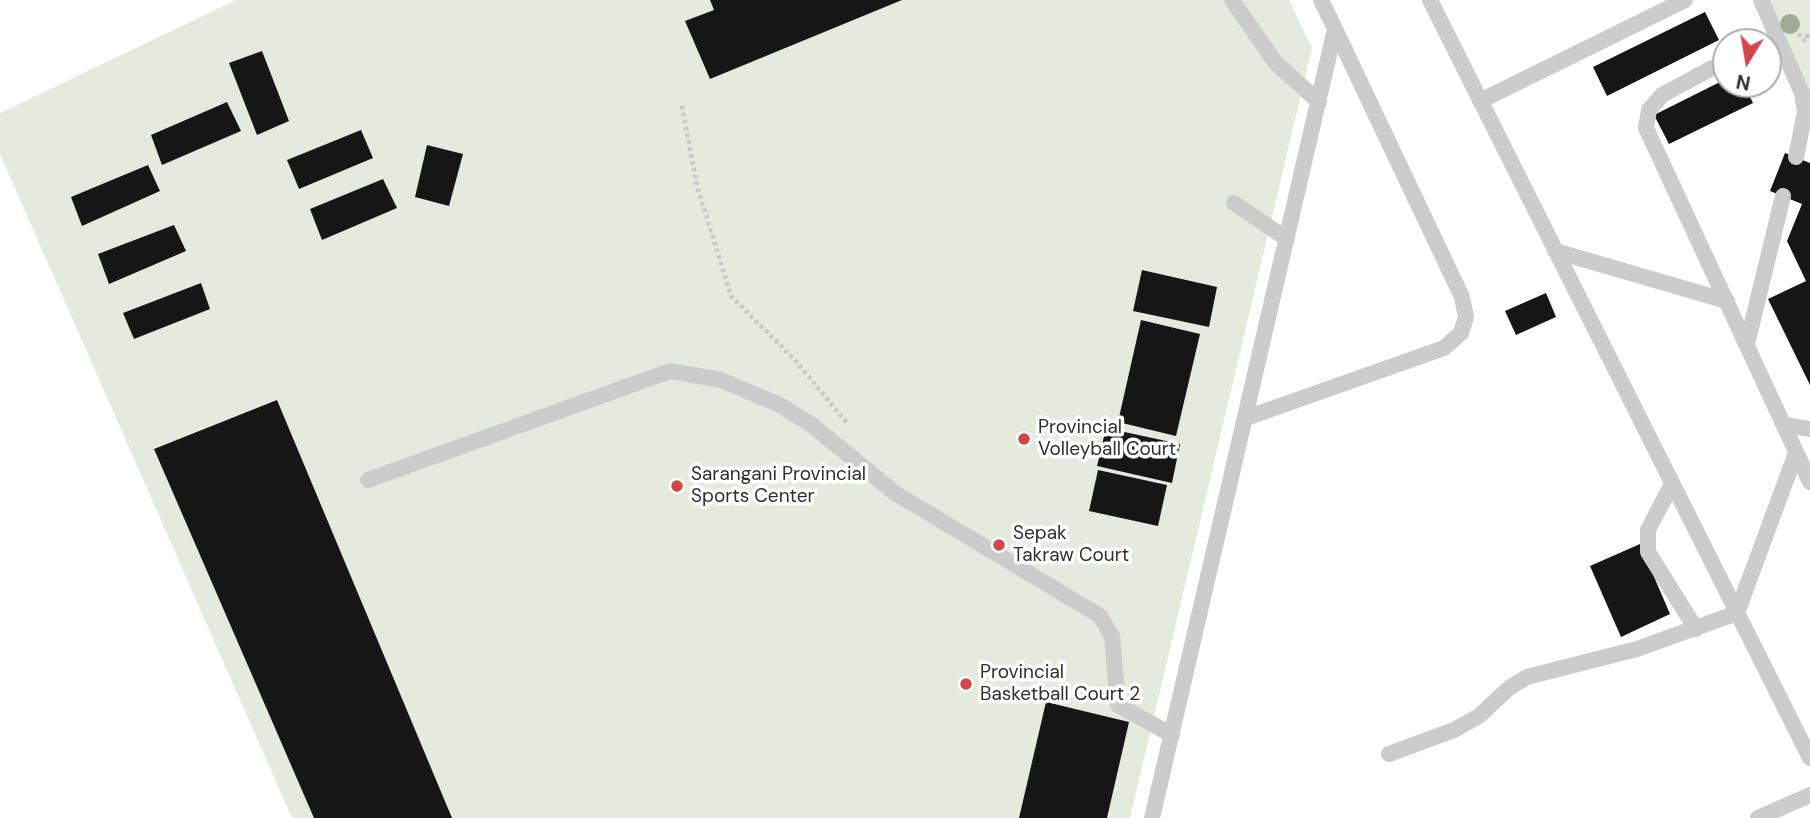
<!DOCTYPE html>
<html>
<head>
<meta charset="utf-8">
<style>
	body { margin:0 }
	#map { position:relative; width:1810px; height:818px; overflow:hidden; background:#fff; font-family:"DM Sans",sans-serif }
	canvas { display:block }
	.north { position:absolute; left:1712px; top:28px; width:70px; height:70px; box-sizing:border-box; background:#fff; border:2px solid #acacac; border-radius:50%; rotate:191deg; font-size:19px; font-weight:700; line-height:28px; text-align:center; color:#2f2f2f }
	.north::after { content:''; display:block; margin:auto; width:24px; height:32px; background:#d2454d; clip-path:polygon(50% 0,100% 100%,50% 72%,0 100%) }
</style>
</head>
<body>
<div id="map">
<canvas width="1810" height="818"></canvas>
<div class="north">N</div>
</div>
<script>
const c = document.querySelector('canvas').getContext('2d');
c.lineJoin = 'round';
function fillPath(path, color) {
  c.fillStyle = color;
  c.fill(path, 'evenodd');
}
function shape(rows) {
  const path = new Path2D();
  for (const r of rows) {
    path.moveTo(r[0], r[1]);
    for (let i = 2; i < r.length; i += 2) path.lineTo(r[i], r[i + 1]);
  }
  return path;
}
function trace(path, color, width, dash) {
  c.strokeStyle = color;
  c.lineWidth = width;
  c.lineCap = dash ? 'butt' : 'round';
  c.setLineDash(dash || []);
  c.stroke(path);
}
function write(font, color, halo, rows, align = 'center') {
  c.font = font + ' "DM Sans",sans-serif';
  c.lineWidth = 7;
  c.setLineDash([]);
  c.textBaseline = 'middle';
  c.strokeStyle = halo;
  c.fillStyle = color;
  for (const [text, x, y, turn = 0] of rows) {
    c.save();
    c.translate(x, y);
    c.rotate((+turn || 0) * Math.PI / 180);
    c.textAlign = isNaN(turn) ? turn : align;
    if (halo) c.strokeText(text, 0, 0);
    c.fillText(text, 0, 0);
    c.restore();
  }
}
const green = shape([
	[236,0,1289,0,1312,48,1130,818,292,818,0,154,0,113],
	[1768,0,1810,0,1810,93]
]);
const building = shape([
	[710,0,902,0,710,79,685,21,714,10],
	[1705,12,1719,40,1607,96,1593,67],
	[262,51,289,121,257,135,229,63],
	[1726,79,1726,84,1744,84,1753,103,1669,144,1654,115],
	[227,102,241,131,162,165,151,135],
	[361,130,373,158,299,189,287,160],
	[427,145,463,154,449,206,415,197],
	[1785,153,1810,163,1810,385,1768,299,1806,281,1787,241,1802,204,1770,191],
	[148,165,160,191,82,226,71,197],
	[383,179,397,208,322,240,310,209],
	[174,225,186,251,109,284,98,254],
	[1142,270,1217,287,1209,327,1133,311],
	[201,283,210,309,134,339,123,313],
	[1546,293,1556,317,1516,335,1505,311],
	[1141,320,1200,334,1176,436,1118,422],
	[277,400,452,818,314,818,154,449],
	[1106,428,1180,444,1172,483,1097,466],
	[1098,470,1167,485,1158,526,1089,511],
	[1640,544,1670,614,1621,637,1590,566],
	[1046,702,1129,722,1107,818,1019,818]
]);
const path = shape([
	[1798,35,1808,36,1802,43],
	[682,106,697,186,731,296,793,358,848,424]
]);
const service = shape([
	[1232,0,1275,62,1319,102],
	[1430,0,1810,758],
	[1761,0,1802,93,1805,112,1796,157],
	[1712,68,1662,95,1649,110,1646,128,1810,482],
	[1480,101,1685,0],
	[1234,203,1287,239],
	[1555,251,1727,301],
	[1747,344,1783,196],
	[1246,418,1444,348,1461,333,1466,317,1462,297,1335,29],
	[1786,425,1810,429],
	[368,480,670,371,721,380,780,405,812,425,895,493,1100,616,1112,636,1118,705,1172,735],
	[1672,484,1648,530,1648,552,1696,629],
	[1389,754,1454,730,1479,716,1509,688,1527,677,1637,649,1737,613,1796,453],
	[1152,818,1335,29,1321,0],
	[1758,818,1810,795]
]);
const trees = [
	[1790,24]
];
const markers = [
	[1024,439,7,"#d2454d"],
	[677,486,7,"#d2454d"],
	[999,545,7,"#d2454d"],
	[966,684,7,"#d2454d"]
];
const poiNames = [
	["Provincial",1038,428],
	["Volleyball Court",1038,450],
	["Sarangani Provincial",691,475],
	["Sports Center",691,497],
	["Sepak",1013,534],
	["Takraw Court",1013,556],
	["Provincial",980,673],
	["Basketball Court 2",980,695]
];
fillPath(green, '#e5eade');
fillPath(building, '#161616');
trace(path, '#c9c9c9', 4.5, [3.5, 3.5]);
trace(service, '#ccc', 16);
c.fillStyle = '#a0ab96';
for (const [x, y] of trees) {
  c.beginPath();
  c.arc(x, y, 10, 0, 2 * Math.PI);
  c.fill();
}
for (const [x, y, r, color] of markers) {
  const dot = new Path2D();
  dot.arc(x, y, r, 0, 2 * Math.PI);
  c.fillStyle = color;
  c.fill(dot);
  trace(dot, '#fff', 2.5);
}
write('19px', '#2f2f2f', '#fff', poiNames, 'left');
</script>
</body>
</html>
